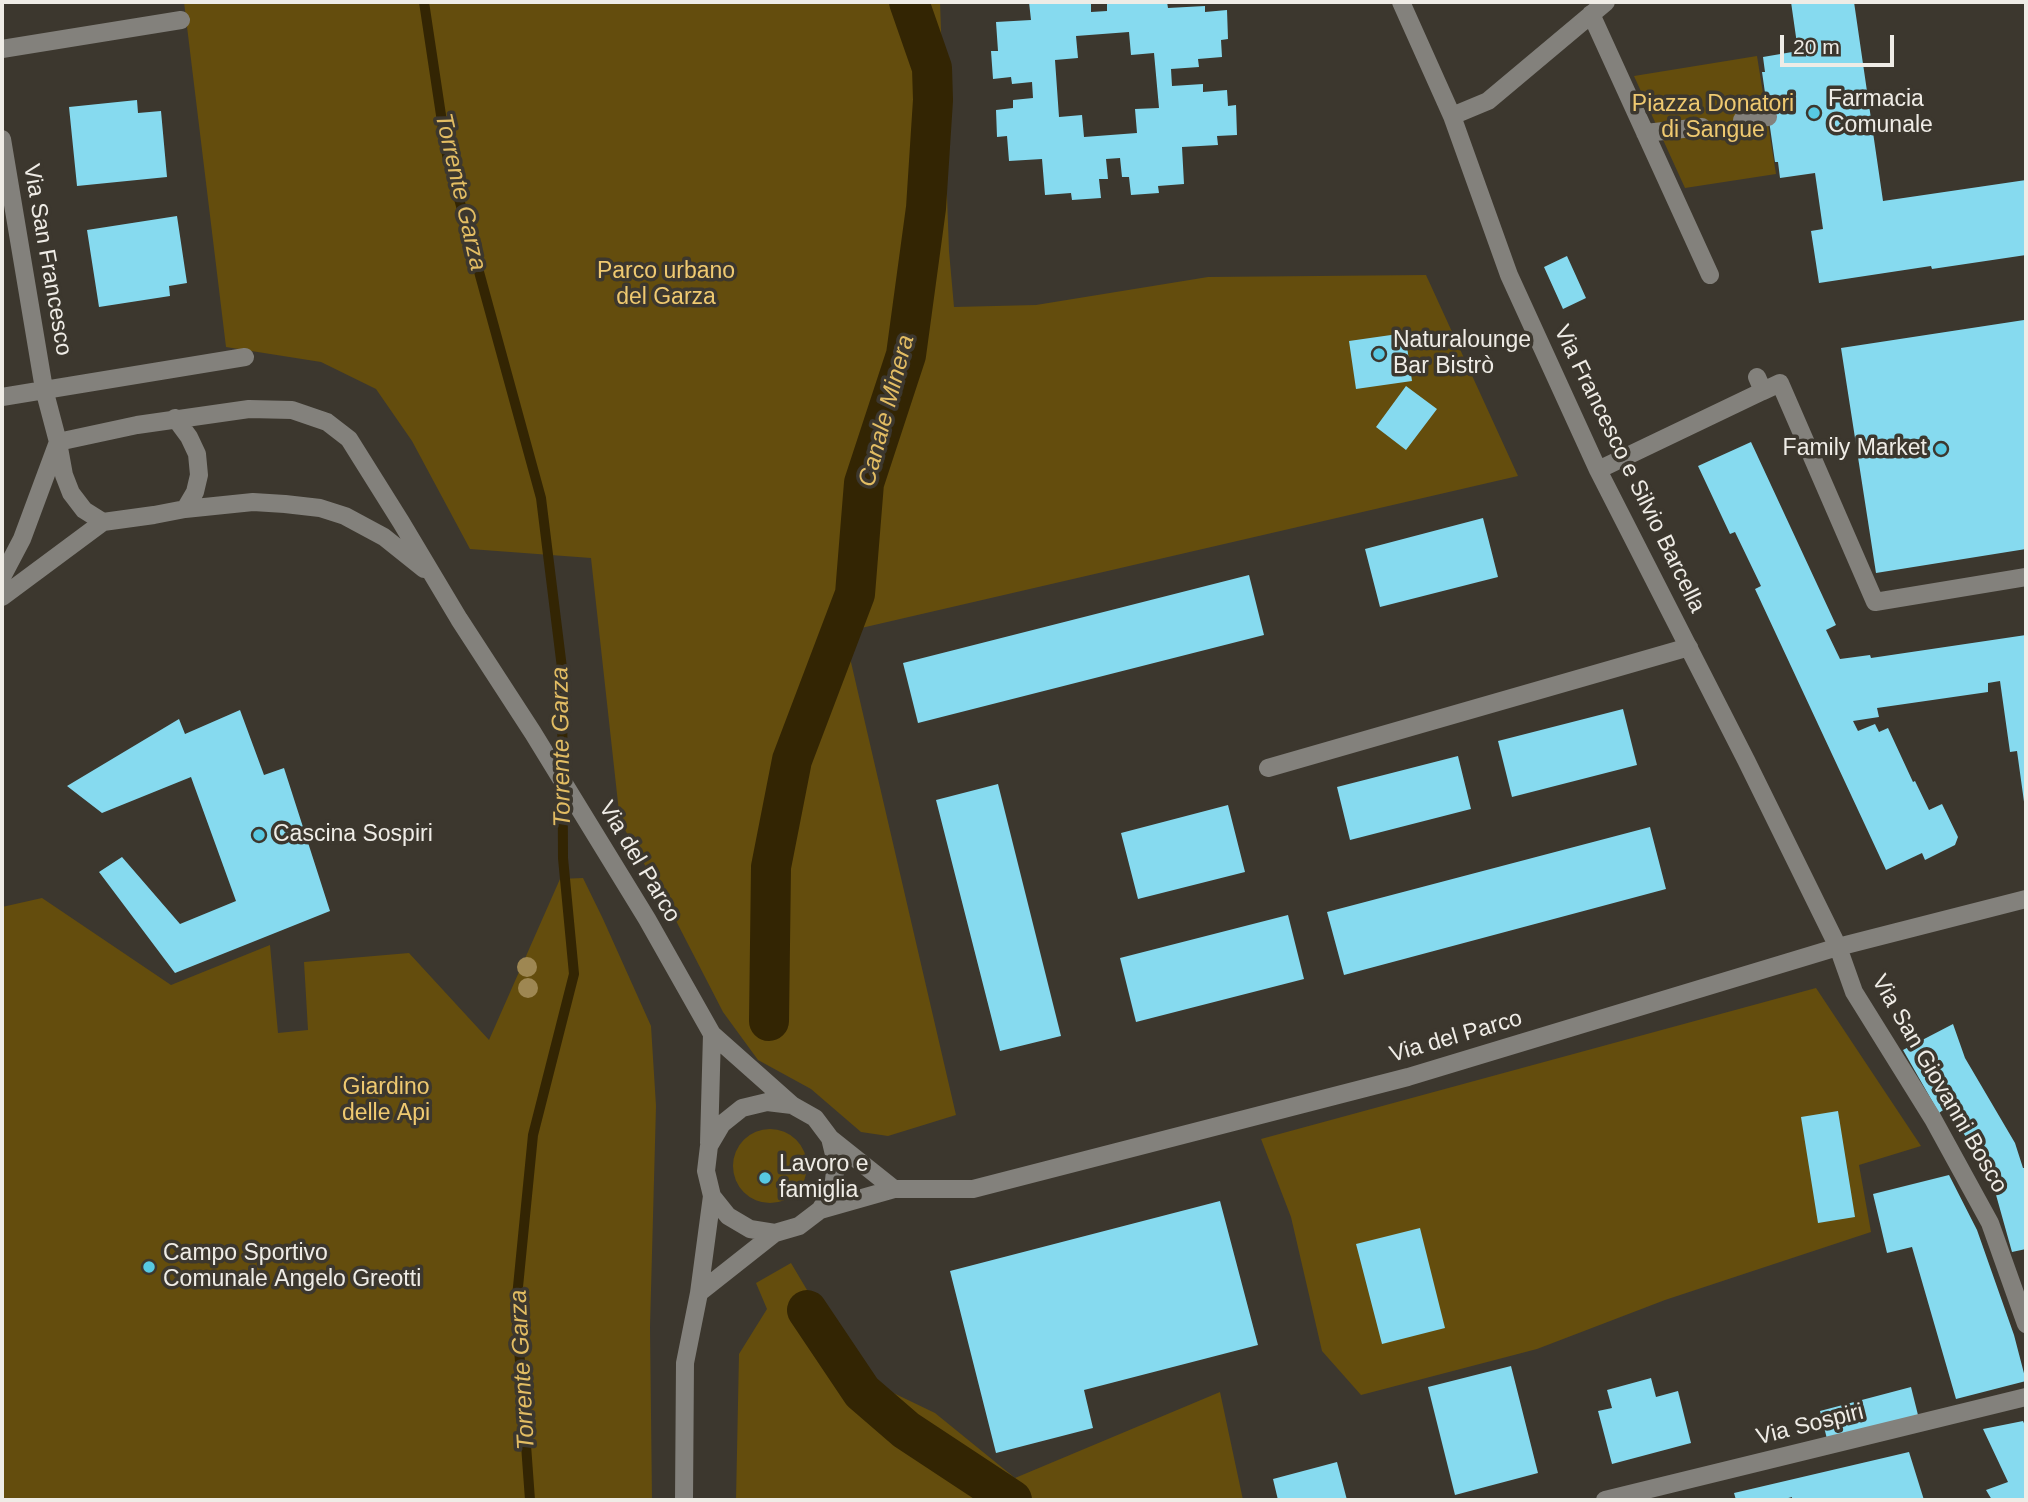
<!DOCTYPE html>
<html>
<head>
<meta charset="utf-8">
<style>
	body { margin:0 }
	#map { position:relative; width:2028px; height:1502px; overflow:hidden; background:#3c372e; font-family:Helvetica,sans-serif }
	canvas { display:block }
	.frame { position:absolute; inset:0; border:4px solid #efece6; pointer-events:none }
	.scale { position:absolute; left:1780px; top:35px; width:114px; height:32px; box-sizing:border-box; border:4px solid #efece6; border-top:0; padding-left:9px; font-size:21px; line-height:24px; white-space:nowrap; color:#efece6; -webkit-text-stroke:5px #3c372e; paint-order:stroke }
</style>
</head>
<body>
<div id="map">
<canvas width="2028" height="1502"></canvas>
<div class="frame"></div>
<div class="scale">20 m</div>
</div>
<script>
const c = document.querySelector('canvas').getContext('2d');
c.lineJoin = 'round';
function fillPath(path, color) {
  c.fillStyle = color;
  c.fill(path, 'evenodd');
}
function shape(rows) {
  const path = new Path2D();
  for (const r of rows) {
    if (r.length === 3) {
      path.moveTo(r[0] + r[2], r[1]);
      path.arc(r[0], r[1], r[2], 0, 2 * Math.PI);
      continue;
    }
    path.moveTo(r[0], r[1]);
    for (let i = 2; i < r.length; i += 2) path.lineTo(r[i], r[i + 1]);
  }
  return path;
}
function trace(path, color, width, dash) {
  c.strokeStyle = color;
  c.lineWidth = width;
  c.lineCap = dash ? 'butt' : 'round';
  c.setLineDash(dash || []);
  c.stroke(path);
}
function write(font, color, halo, rows, align = 'center') {
  c.font = font + ' Helvetica,sans-serif';
  c.lineWidth = 7;
  c.setLineDash([]);
  c.textBaseline = 'middle';
  c.strokeStyle = halo;
  c.fillStyle = color;
  for (const [text, x, y, turn = 0] of rows) {
    c.save();
    c.translate(x, y);
    c.rotate((+turn || 0) * Math.PI / 180);
    c.textAlign = isNaN(turn) ? turn : align;
    if (halo) c.strokeText(text, 0, 0);
    c.fillText(text, 0, 0);
    c.restore();
  }
}
const green = shape([
	[184,2,940,2,949,251,954,307,1036,305,1208,277,1426,275,1518,476,844,632,956,1115,888,1136,861,1132,811,1089,758,1060,723,1012,672,913,620,821,591,558,470,549,412,441,376,389,321,362,226,347],
	[1757,56,1776,174,1685,188,1634,76],
	[583,878,603,919,651,1026,656,1106,650,1327,652,1500,2,1500,2,907,42,898,171,985,270,945,278,1033,308,1030,304,962,409,953,489,1040,560,879],
	[1816,988,1921,1146,1859,1165,1871,1232,1665,1300,1537,1349,1361,1395,1322,1351,1291,1217,1261,1139],
	[770,1166,37],
	[791,1263,858,1376,935,1413,1015,1478,1220,1392,1243,1500,736,1500,739,1354,767,1309,756,1283]
]);
const stream = shape([
	[424,2,447,155,541,498,562,668,563,858,574,974,533,1135,516,1307,530,1500]
]);
const canal = shape([
	[769,1021,771,867,792,760,855,594,864,483,906,355,926,208,933,100,932,68,909,2],
	[807,1310,862,1392,906,1430,1012,1500]
]);
const building = shape([
	[1029,2,1091,2,1091,12,1107,11,1107,2,1167,2,1168,8,1205,6,1205,12,1227,10,1228,39,1221,40,1222,57,1198,59,1199,67,1171,69,1172,86,1203,84,1203,92,1227,90,1228,106,1236,105,1237,135,1217,136,1218,145,1182,147,1184,184,1158,186,1159,193,1131,195,1129,177,1122,177,1120,158,1106,159,1108,179,1099,179,1101,198,1072,200,1071,193,1045,195,1042,159,1009,161,1007,136,997,137,996,110,1013,108,1013,100,1033,98,1032,82,1012,84,1011,77,993,79,991,51,998,51,996,22,1031,20],
	[1129,32,1131,55,1154,53,1159,108,1135,109,1137,133,1084,137,1082,115,1059,117,1055,60,1078,58,1076,36],
	[1791,2,1854,2,1883,201,2026,180,2026,255,1932,269,1931,266,1819,283,1811,231,1823,229,1815,173,1780,178,1778,162,1775,162,1762,72,1765,72,1763,57,1798,51],
	[137,100,138,113,161,111,167,177,77,186,69,107],
	[177,216,187,283,169,286,170,296,99,307,87,230],
	[1567,256,1586,298,1563,309,1544,267],
	[2024,320,2026,337,2026,549,1876,573,1841,348],
	[1405,333,1412,381,1356,389,1349,341],
	[1406,386,1437,409,1406,450,1376,427],
	[1751,442,1836,625,1826,630,1840,659,1870,655,1871,658,2026,635,2026,809,2025,809,2017,751,2010,752,2000,681,1988,683,1988,692,1877,708,1879,717,1853,721,1858,731,1875,724,1879,732,1888,728,1913,782,1915,781,1929,810,1942,804,1958,837,1955,845,1925,860,1922,853,1886,870,1755,589,1761,586,1735,532,1730,534,1698,466],
	[1483,518,1498,577,1380,607,1365,549],
	[1249,575,1264,635,918,723,903,663],
	[1623,709,1637,765,1512,797,1498,741],
	[240,710,264,775,284,768,330,911,175,973,99,872,122,857,180,924,236,901,191,777,102,813,67,786,179,719,185,734],
	[1458,756,1471,809,1350,840,1337,787],
	[998,784,1061,1036,1000,1051,936,800],
	[1228,805,1245,872,1138,899,1121,833],
	[1650,827,1666,889,1344,975,1327,912],
	[1288,915,1304,979,1136,1022,1120,958],
	[1953,1024,1965,1058,2015,1143,2023,1168,2026,1168,2026,1249,2012,1252,1991,1177,1983,1159,1982,1160,1946,1108,1939,1113,1903,1050],
	[1838,1111,1855,1217,1818,1223,1801,1117],
	[1949,1175,1977,1230,2014,1335,2026,1381,1956,1399,1912,1247,1887,1253,1873,1194],
	[1220,1201,1258,1345,1084,1390,1093,1428,996,1453,950,1271],
	[1420,1228,1445,1328,1382,1344,1356,1244],
	[1511,1366,1538,1473,1455,1495,1428,1387],
	[1651,1378,1656,1397,1678,1391,1691,1443,1612,1464,1598,1411,1612,1408,1607,1390],
	[1911,1387,1918,1415,1827,1439,1820,1411],
	[2023,1421,2026,1428,2026,1500,1992,1500,1986,1490,2008,1482,1983,1429],
	[1909,1452,1924,1500,1792,1500,1792,1497,1781,1500,1736,1500,1734,1493],
	[1337,1462,1347,1500,1278,1500,1273,1479]
]);
const minor = shape([
	[1401,2,1452,116,1509,275,1598,470,1746,760,1838,947,1854,992,1933,1119,1990,1223,2026,1324],
	[1591,14,1710,275],
	[2,49,181,20],
	[1452,116,1488,101,1606,2],
	[1742,120,1768,117],
	[1645,133,1702,127],
	[2,139,44,389,58,442,64,475,71,493,84,510,103,522,154,515,185,509,253,502,285,504,320,508,345,516,384,537,424,569],
	[1763,391,1780,383,1875,602,2026,577],
	[2,397,245,357],
	[175,418,189,437,197,454,199,475,195,492,185,509],
	[58,442,137,425,249,409,292,410,327,422,349,439,401,522,459,619,533,733,647,919,712,1034,792,1105],
	[1598,470,1763,391,1757,377],
	[2,577,22,539,58,442],
	[2,597,103,522],
	[1268,768,1689,647],
	[830,1138,894,1189],
	[709,1143,712,1034],
	[820,1210,833,1189,836,1163,830,1138,815,1118,792,1105,767,1102,742,1108,722,1124,709,1146,706,1171,712,1196,728,1216,750,1229,775,1233,799,1226,820,1210,894,1189,973,1189,1408,1077,1838,947,2026,899],
	[699,1293,775,1233],
	[684,1500,685,1363,699,1293,712,1196],
	[1605,1500,2026,1397]
]);
const trees = [
	[527,967],
	[528,988]
];
const markers = [
	[1814,113,7,"#57c9e3"],
	[1379,354,7,"#57c9e3"],
	[1941,449,7,"#57c9e3"],
	[259,835,7,"#57c9e3"],
	[765,1178,7,"#57c9e3"],
	[149,1267,7,"#57c9e3"]
];
const poiNames = [
	["Farmacia",1828,100],
	["Comunale",1828,126],
	["Naturalounge",1393,341],
	["Bar Bistrò",1393,367],
	["Family Market",1927,449,"right"],
	["Cascina Sospiri",273,835],
	["Lavoro e",779,1165],
	["famiglia",779,1191],
	["Campo Sportivo",163,1254],
	["Comunale Angelo Greotti",163,1280]
];
const parkNames = [
	["Piazza Donatori",1713,105],
	["di Sangue",1713,131],
	["Parco urbano",666,272],
	["del Garza",666,298],
	["Giardino",386,1088],
	["delle Api",386,1114]
];
const streetNames = [
	["Via San Francesco",47,260,80],
	["Via Francesco e Silvio Barcella",1629,469,64],
	["Via del Parco",639,862,59],
	["Via del Parco",1456,1037,-16],
	["Via San Giovanni Bosco",1939,1084,60],
	["Via Sospiri",1810,1425,-14]
];
const waterNames = [
	["Torrente Garza",460,192,77],
	["Canale Minera",887,411,-75],
	["Torrente Garza",562,747,-91],
	["Torrente Garza",523,1370,-93]
];
fillPath(green, '#644d0d');
trace(stream, '#332503', 10);
trace(canal, '#332503', 40);
fillPath(building, '#86daef');
trace(minor, '#83817c', 18);
c.fillStyle = '#9e8752';
for (const [x, y] of trees) {
  c.beginPath();
  c.arc(x, y, 10, 0, 2 * Math.PI);
  c.fill();
}
for (const [x, y, r, color] of markers) {
  const dot = new Path2D();
  dot.arc(x, y, r, 0, 2 * Math.PI);
  c.fillStyle = color;
  c.fill(dot);
  trace(dot, '#3c372e', 2.5);
}
write('23px', '#efece6', '#3c372e', poiNames, 'left');
write('23px', '#efc970', '#3c372e', parkNames);
write('23px', '#efece6', '#3c372e', streetNames);
write('italic 24px', '#e3bd63', '#3c372e', waterNames);
</script>
</body>
</html>
